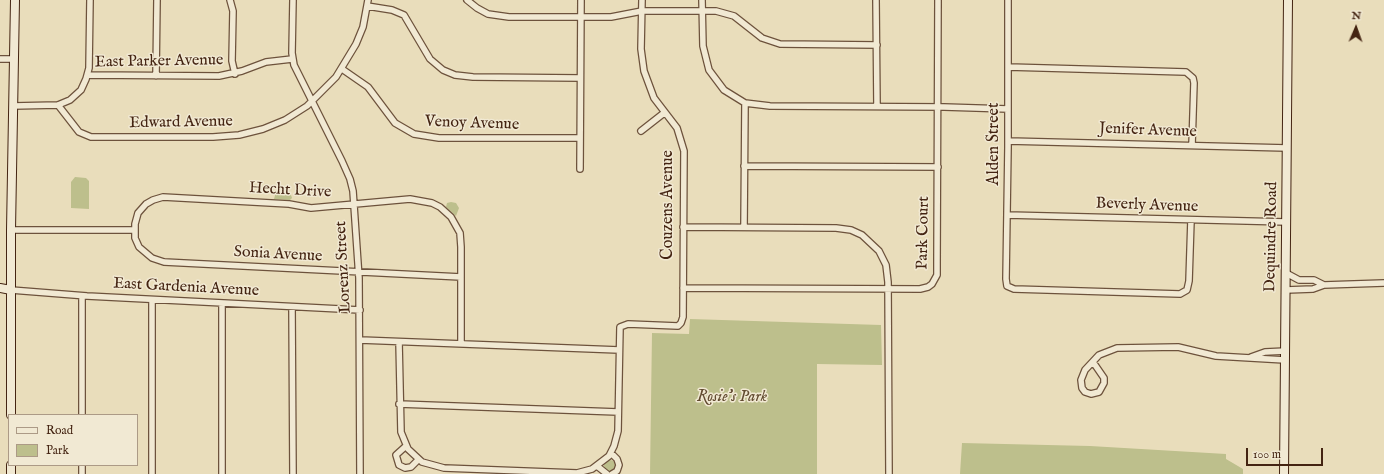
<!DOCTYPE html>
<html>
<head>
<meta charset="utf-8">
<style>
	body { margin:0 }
	#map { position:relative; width:1384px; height:474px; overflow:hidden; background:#e9ddbb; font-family:"IM FELL English",serif }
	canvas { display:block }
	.legend { position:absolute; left:8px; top:414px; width:130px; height:52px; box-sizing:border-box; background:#f1e9d3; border:1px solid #ac9a86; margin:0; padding:5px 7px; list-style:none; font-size:12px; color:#442412 }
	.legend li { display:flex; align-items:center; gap:8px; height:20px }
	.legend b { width:20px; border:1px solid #ac9a86 }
	.north { position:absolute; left:1336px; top:8px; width:40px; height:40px; -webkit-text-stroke:3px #f1e9d3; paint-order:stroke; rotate:2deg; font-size:11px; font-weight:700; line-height:16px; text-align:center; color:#442412 }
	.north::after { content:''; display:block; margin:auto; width:14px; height:18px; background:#442412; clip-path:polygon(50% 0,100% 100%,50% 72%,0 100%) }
	.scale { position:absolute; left:1246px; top:448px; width:77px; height:18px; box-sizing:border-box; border:2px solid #442412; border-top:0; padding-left:5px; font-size:12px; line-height:14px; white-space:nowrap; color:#442412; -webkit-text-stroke:3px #f1e9d3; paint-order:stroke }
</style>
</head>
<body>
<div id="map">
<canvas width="1384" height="474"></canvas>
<ul class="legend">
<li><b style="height:5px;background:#f1e9d3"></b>Road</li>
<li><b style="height:11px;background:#bdbf8c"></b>Park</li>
</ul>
<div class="north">N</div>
<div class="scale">100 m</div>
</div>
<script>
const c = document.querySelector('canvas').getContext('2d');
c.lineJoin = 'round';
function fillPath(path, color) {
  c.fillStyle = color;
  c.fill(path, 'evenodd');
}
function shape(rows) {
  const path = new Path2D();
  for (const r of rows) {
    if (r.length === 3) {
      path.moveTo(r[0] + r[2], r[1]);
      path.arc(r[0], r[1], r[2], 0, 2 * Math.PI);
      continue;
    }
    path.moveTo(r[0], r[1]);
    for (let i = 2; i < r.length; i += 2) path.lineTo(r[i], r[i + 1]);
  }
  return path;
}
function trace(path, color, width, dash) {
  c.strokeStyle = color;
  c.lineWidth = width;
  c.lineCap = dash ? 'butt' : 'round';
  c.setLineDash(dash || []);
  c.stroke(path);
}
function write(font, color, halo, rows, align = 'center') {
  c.font = font + ' "IM FELL English",serif';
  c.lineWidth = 3;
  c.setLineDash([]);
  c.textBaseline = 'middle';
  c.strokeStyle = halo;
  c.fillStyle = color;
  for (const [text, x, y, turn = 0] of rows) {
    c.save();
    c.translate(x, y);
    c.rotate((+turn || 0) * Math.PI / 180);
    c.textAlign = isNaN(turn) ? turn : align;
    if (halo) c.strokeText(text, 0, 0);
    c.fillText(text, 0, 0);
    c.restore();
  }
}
const green = shape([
	[75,177,86,178,89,181,89,209,71,208,71,182],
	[282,189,290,192,292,198,290,200,274,199,276,192],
	[451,202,456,203,459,208,456,216,446,207,447,203],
	[690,319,881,325,882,365,817,364,817,474,650,474,652,333,689,334],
	[962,443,1090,446,1226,454,1226,459,1243,469,1243,474,960,474],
	[610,466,6]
]);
const street = shape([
	[230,0,233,11,232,61,235,74],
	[293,0,292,53,294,65,342,161,350,179,353,191,359,278,360,474],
	[467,0,477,8,488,14,509,17,611,17,642,11,716,11,734,16,762,38,780,44,877,45],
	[702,0,703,46,709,70,724,90,745,103,770,106,944,107,1008,109],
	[876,0,877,106],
	[1008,0,1008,147,1006,279,1007,286,1014,289,1180,294,1187,290,1189,281,1191,220],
	[367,6,392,10,404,15,430,59,443,70,455,75,473,77,580,78],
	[0,59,14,59],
	[1008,67,1186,72,1193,78,1194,83,1192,145],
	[342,69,368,87,395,123,414,134,439,138,580,138],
	[88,75,219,76,242,71,266,62,292,59],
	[156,76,157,0],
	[58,105,79,132,91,137,213,137,239,135,263,129,285,120,307,106,336,77,356,44,363,27,368,0],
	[13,106,58,105,70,100,81,90,86,79,89,68,90,0],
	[641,131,664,113],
	[1008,141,1287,148],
	[744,166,938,167],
	[580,169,581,0],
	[1007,215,1287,222],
	[683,227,836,228,851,230,862,235,879,251,886,265,888,282,889,474],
	[744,227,745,103],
	[11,230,134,230],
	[1324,285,1384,283],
	[683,288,920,289,928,287,932,284,937,275,937,263,938,0],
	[11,290,87,296,360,310],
	[1286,290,1313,289,1324,285,1314,280,1299,280,1286,273],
	[152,300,152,474],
	[222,303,222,474],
	[292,307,293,474],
	[360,340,619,350],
	[399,342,401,432,408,449,422,462,444,468,577,473,592,469,609,456,614,446,618,431,620,327,628,324,678,326,681,323,683,317,684,151,677,128,654,98,644,71,641,49,642,0],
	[461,344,461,247,460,233,451,217,440,207,432,203,410,199,311,208,289,204,163,197,153,200,146,204,138,213,135,224,135,238,139,247,152,258,164,262,461,277],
	[1251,357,1265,352,1286,351],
	[1093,362,1104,378,1104,383,1099,392,1091,394,1085,392,1082,388,1081,380,1085,370,1099,355,1117,348,1178,347,1216,356,1285,360],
	[399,404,618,412],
	[82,415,82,296],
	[406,446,396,455,399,465,405,468,411,467,418,460],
	[611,453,617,459,619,465,617,471,612,474],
	[597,466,607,474],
	[82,474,82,465]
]);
const secondary = shape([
	[0,288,11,290],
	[11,415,11,230,15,0],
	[11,465,11,474],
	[1284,474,1288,0]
]);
const streetNames = [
	["East Parker Avenue",159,62,-1],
	["Edward Avenue",181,123,-1],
	["Venoy Avenue",472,124,2],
	["Jenifer Avenue",1148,131,2],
	["Alden Street",995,144,-90],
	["Hecht Drive",290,191,3],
	["Couzens Avenue",669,205,-90],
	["Beverly Avenue",1147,206,2],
	["Park Court",924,233,-89],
	["Dequindre Road",1272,237,-89],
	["Sonia Avenue",278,255,3],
	["Lorenz Street",344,267,-93],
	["East Gardenia Avenue",186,288,3]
];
const parkNames = [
	["Rosie's Park",732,398]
];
fillPath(green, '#bdbf8c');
trace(street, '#6d523c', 8);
trace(secondary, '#442412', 10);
trace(street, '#f1e9d3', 5.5);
trace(secondary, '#f1e9d3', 8);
write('16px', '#442412', '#f1e9d3', streetNames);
write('italic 16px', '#624b30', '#f1e9d3', parkNames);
</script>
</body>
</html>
